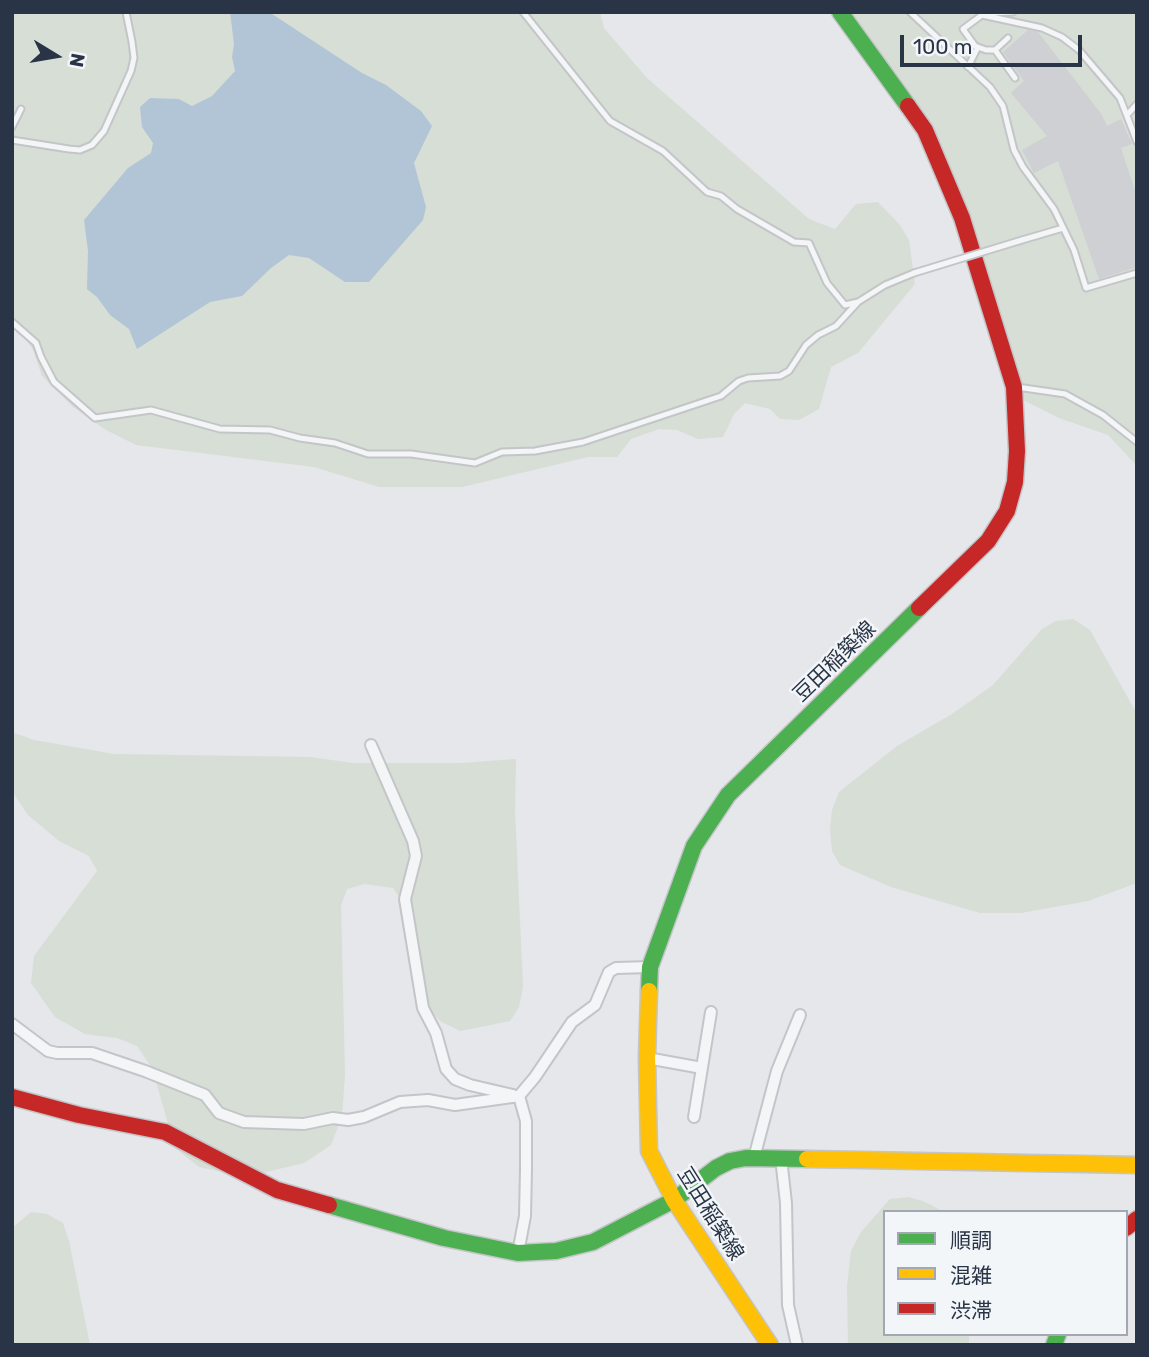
<!DOCTYPE html>
<html>
<head>
<meta charset="utf-8">
<style>
	body { margin:0 }
	#map { position:relative; width:1149px; height:1357px; overflow:hidden; background:#e5e7ea; font-family:Rubik,"Noto Sans JP",sans-serif }
	canvas { display:block }
	.frame { position:absolute; inset:0; border:14px solid #293446; pointer-events:none }
	.legend { position:absolute; left:883px; top:1210px; width:245px; height:126px; box-sizing:border-box; background:#f3f6f9; border:2px solid #a2a8b1; margin:0; padding:9px 12px; list-style:none; font-size:21px; color:#293446 }
	.legend li { display:flex; align-items:center; gap:14px; height:35px }
	.legend b { width:35px; border:2px solid #a2a8b1 }
	.north { position:absolute; left:21px; top:21px; width:70px; height:70px; -webkit-text-stroke:5px #f3f6f9; paint-order:stroke; rotate:101deg; font-size:19px; font-weight:700; line-height:28px; text-align:center; color:#293446 }
	.north::after { content:''; display:block; margin:auto; width:24px; height:32px; background:#293446; clip-path:polygon(50% 0,100% 100%,50% 72%,0 100%) }
	.scale { position:absolute; left:900px; top:35px; width:182px; height:32px; box-sizing:border-box; border:4px solid #293446; border-top:0; padding-left:9px; font-size:21px; line-height:24px; white-space:nowrap; color:#293446; -webkit-text-stroke:5px #f3f6f9; paint-order:stroke }
</style>
</head>
<body>
<div id="map">
<canvas width="1149" height="1357"></canvas>
<div class="frame"></div>
<ul class="legend">
<li><b style="height:9px;background:#4caf50"></b>順調</li>
<li><b style="height:9px;background:#ffc107"></b>混雑</li>
<li><b style="height:9px;background:#c62828"></b>渋滞</li>
</ul>
<div class="north">N</div>
<div class="scale">100 m</div>
</div>
<script>
const c = document.querySelector('canvas').getContext('2d');
c.lineJoin = 'round';
function fillPath(path, color) {
  c.fillStyle = color;
  c.fill(path, 'evenodd');
}
function shape(rows) {
  const path = new Path2D();
  for (const r of rows) {
    path.moveTo(r[0], r[1]);
    for (let i = 2; i < r.length; i += 2) path.lineTo(r[i], r[i + 1]);
  }
  return path;
}
function trace(path, color, width, dash) {
  c.strokeStyle = color;
  c.lineWidth = width;
  c.lineCap = dash ? 'butt' : 'round';
  c.setLineDash(dash || []);
  c.stroke(path);
}
function write(font, color, halo, rows, align = 'center') {
  c.font = font + ' Rubik,"Noto Sans JP",sans-serif';
  c.lineWidth = 5;
  c.setLineDash([]);
  c.textBaseline = 'middle';
  c.strokeStyle = halo;
  c.fillStyle = color;
  for (const [text, x, y, turn = 0] of rows) {
    c.save();
    c.translate(x, y);
    c.rotate((+turn || 0) * Math.PI / 180);
    c.textAlign = isNaN(turn) ? turn : align;
    if (halo) c.strokeText(text, 0, 0);
    c.fillText(text, 0, 0);
    c.restore();
  }
}
const green = shape([
	[12,12,600,12,604,28,647,78,809,219,835,229,856,204,878,202,899,224,909,240,915,284,858,353,831,367,819,409,799,420,780,419,770,409,745,403,734,414,723,437,698,439,677,430,659,429,631,439,617,457,588,457,462,487,379,487,314,467,136,445,106,430,73,407,42,376,33,350,24,336,12,329],
	[847,12,1137,12,1137,466,1108,435,1059,418,1019,398,930,128],
	[1073,619,1090,630,1137,714,1137,883,1088,901,1021,913,980,913,891,887,840,865,832,851,830,829,832,810,839,792,897,746,952,714,993,685,1042,629,1056,621],
	[12,732,34,740,114,754,310,757,353,763,462,763,516,759,515,811,523,987,519,1007,510,1021,460,1031,440,1021,421,999,402,901,393,888,364,884,347,889,341,905,345,1075,342,1116,331,1145,304,1163,245,1177,199,1167,175,1148,152,1068,137,1046,117,1038,85,1034,55,1017,31,983,34,956,97,871,89,856,59,841,28,815,12,791],
	[908,1197,923,1201,944,1212,885,1212,885,1334,969,1334,969,1345,848,1345,847,1286,851,1251,861,1232,890,1199],
	[31,1212,47,1214,63,1223,69,1241,90,1345,12,1345,12,1228]
]);
const water = shape([
	[230,12,269,12,362,73,386,85,421,111,432,126,414,163,426,207,423,220,369,282,345,282,309,258,289,255,271,268,242,296,210,302,137,349,129,329,110,315,97,297,87,289,88,251,84,220,128,168,151,153,153,143,142,127,140,107,150,98,179,99,192,106,212,96,235,71,232,57,234,44]
]);
const building = shape([
	[1028,30,1038,32,1102,115,1107,126,1121,119,1132,144,1121,148,1137,197,1137,267,1099,279,1058,161,1034,173,1022,150,1047,136,1011,93,1024,81,1003,52]
]);
const lane = shape([
	[523,12,610,121,663,151,707,192,721,196,737,209,794,242,809,243,827,283,845,305,858,302,885,285,914,273],
	[910,12,990,87,1003,106,1014,150,1023,167,1054,209,1074,250,1086,288,1137,273],
	[989,13,1013,12],
	[1008,38,995,50,986,50,975,46,963,29,982,15,1042,28,1062,37,1079,50,1120,98,1137,142],
	[995,50,1015,78],
	[968,67,978,47],
	[1127,115,1137,104],
	[12,127,21,109],
	[12,140,69,149,80,150,92,145,104,131,131,71,134,58,132,42,126,12],
	[1022,240,1063,228],
	[12,322,36,343,41,357,54,382,95,418,151,410,220,429,270,430,300,438,335,443,368,454,411,454,475,463,502,452,535,451,583,442,721,396,739,381,748,378,780,376,789,371,806,345,818,335,836,326,858,302],
	[1017,387,1065,394,1103,415,1137,442]
]);
const street = shape([
	[371,745,413,841,416,856,405,899,423,1008,436,1033,446,1069,455,1079,470,1085,513,1095],
	[12,1024,48,1051,57,1053,92,1053,145,1071,205,1095,219,1113,244,1122,304,1124,333,1118,348,1120,364,1117,400,1102,428,1100,455,1105,519,1096,535,1077,572,1022,595,1005,609,972,616,968,650,967],
	[647,1058,702,1068],
	[694,1117,711,1012],
	[754,1158,777,1071,800,1015],
	[781,1158,786,1203,788,1305,797,1345],
	[518,1253,525,1216,526,1169,526,1121,519,1096]
]);
const fast = shape([
	[840,12,908,106],
	[649,991,650,967,694,846,728,795,919,608],
	[329,1205,444,1238,518,1253,556,1251,593,1242,674,1200,716,1168,730,1161,746,1158,807,1159],
	[1054,1345,1058,1334]
]);
const slow = shape([
	[649,991,647,1058,649,1151,674,1200,770,1345],
	[807,1159,1137,1165]
]);
const jam = shape([
	[908,106,925,130,962,218,1014,387,1017,451,1015,482,1007,511,988,541,919,608],
	[12,1097,79,1115,165,1132,277,1190,329,1205],
	[1126,1228,1137,1219]
]);
const laneBridge = shape([
	[914,273,1022,240]
]);
const streetNames = [
	["豆田稲築線",835,662,-44],
	["豆田稲築線",710,1214,58]
];
fillPath(green, '#d6ded5');
fillPath(water, '#b2c5d7');
fillPath(building, '#ced0d3');
trace(lane, '#c3c5c8', 9);
trace(street, '#c3c5c8', 14);
trace(fast, '#c3c5c8', 19);
trace(slow, '#c3c5c8', 19);
trace(jam, '#c3c5c8', 19);
trace(lane, '#f4f5f7', 5);
trace(street, '#f4f5f7', 10);
trace(fast, '#4caf50', 16);
trace(slow, '#ffc107', 16);
trace(jam, '#c62828', 16);
trace(laneBridge, '#c3c5c8', 9, []);
trace(laneBridge, '#f4f5f7', 5);
write('21px', '#293446', '#f3f6f9', streetNames);
</script>
</body>
</html>
